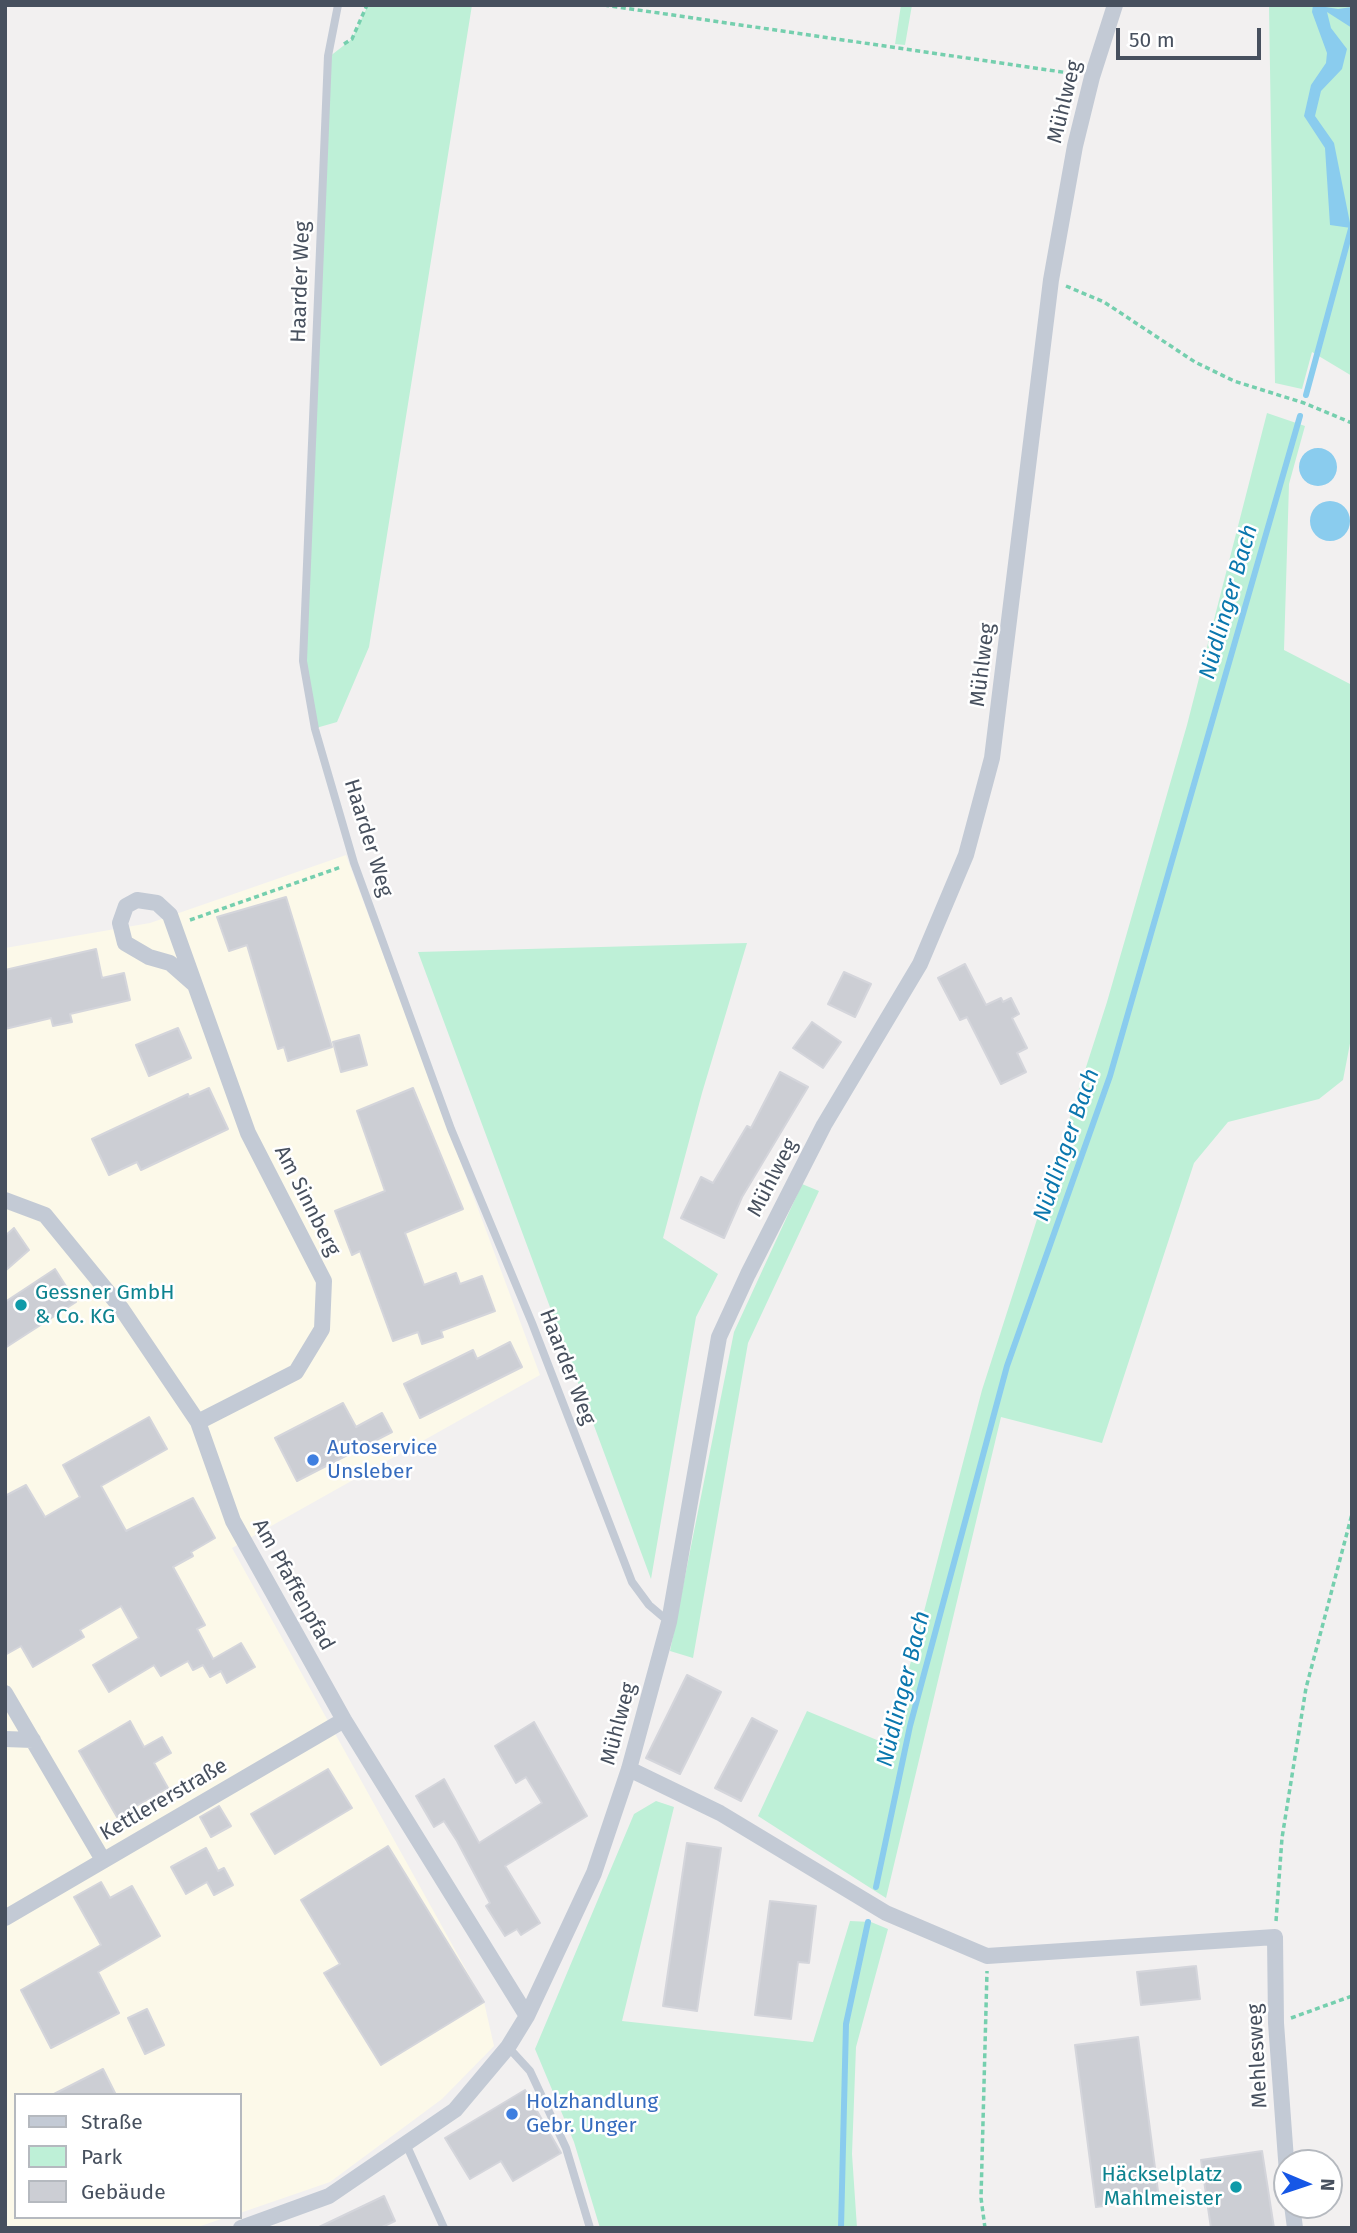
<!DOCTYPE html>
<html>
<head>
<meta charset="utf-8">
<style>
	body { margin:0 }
	#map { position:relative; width:1357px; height:2233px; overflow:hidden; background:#f2f0f0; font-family:"Fira Sans",sans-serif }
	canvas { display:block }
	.frame { position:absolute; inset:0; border:7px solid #47505e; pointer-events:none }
	.legend { position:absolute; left:14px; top:2093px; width:228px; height:126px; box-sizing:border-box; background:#fff; border:2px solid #b5b9bf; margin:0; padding:9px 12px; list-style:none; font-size:21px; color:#47505e }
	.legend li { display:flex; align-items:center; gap:14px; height:35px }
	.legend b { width:35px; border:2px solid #b5b9bf }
	.north { position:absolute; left:1273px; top:2149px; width:70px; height:70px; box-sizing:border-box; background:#fff; border:2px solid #b5b9bf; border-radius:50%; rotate:92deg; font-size:19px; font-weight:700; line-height:28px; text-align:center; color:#47505e }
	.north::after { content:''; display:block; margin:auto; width:24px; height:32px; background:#1657e6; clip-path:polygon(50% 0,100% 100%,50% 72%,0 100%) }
	.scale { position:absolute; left:1116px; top:28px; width:145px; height:32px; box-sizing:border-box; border:4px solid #47505e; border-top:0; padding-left:9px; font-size:21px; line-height:24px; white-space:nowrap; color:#47505e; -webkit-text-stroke:5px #fff; paint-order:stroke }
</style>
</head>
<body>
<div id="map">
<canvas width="1357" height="2233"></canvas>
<div class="frame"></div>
<ul class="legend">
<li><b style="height:9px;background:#c3cad5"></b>Straße</li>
<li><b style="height:19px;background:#bef0d7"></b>Park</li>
<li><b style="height:19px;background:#ccced4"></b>Gebäude</li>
</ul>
<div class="north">N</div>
<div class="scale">50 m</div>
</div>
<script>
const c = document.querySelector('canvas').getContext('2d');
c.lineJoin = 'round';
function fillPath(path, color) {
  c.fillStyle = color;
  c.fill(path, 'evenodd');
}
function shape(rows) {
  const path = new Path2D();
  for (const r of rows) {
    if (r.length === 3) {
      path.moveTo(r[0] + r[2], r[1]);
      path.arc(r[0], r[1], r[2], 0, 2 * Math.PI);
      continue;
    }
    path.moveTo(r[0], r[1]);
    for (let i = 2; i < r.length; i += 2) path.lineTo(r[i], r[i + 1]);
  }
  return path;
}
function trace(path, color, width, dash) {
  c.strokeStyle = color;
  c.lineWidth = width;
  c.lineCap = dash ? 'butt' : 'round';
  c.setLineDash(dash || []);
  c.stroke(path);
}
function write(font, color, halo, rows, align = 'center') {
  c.font = font + ' "Fira Sans",sans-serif';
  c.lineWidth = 5;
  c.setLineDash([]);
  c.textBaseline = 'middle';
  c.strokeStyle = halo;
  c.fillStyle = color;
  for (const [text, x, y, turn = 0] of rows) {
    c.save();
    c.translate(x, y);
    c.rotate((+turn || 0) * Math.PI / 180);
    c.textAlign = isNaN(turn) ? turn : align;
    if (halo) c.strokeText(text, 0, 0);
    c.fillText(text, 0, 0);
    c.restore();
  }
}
const commercial = shape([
	[346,855,540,1375,232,1548,484,2002,494,2046,442,2099,330,2182,240,2213,240,2095,16,2095,16,2217,227,2217,195,2228,5,2228,5,948,150,923]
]);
const green = shape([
	[368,5,472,5,369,647,337,722,316,728,303,661,329,57,352,39],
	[901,5,912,5,905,45,895,44],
	[1269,5,1352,5,1352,376,1312,352,1302,389,1275,383],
	[1267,413,1305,426,1289,484,1284,650,1352,685,1352,1033,1343,1080,1319,1099,1228,1122,1194,1163,1102,1443,1001,1417,886,1898,758,1816,807,1711,889,1745,982,1390,1107,1002,1187,725],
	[747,943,702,1093,663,1238,718,1274,696,1317,651,1579,418,952],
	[802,1184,819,1191,748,1343,693,1658,670,1651,734,1332],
	[656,1801,674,1807,622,2021,813,2042,850,1921,871,1922,888,1929,856,2047,852,2154,857,2228,600,2228,574,2142,535,2049,634,1814]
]);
const water = shape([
	[1313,5,1338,9,1352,7,1352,28,1327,12,1331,28,1347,49,1342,69,1321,91,1315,116,1334,143,1351,228,1330,225,1325,148,1304,116,1311,85,1326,63,1327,53,1312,12],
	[1318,467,19],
	[1330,521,20]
]);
const stream = shape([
	[1306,395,1352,225],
	[876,1887,910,1726,1007,1366,1110,1076,1300,416],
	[841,2228,846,2024,868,1922]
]);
const building = shape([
	[286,897,332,1047,288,1061,284,1047,278,1049,247,945,229,951,217,917,286,897],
	[96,949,102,978,124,973,130,1000,70,1014,72,1022,53,1026,51,1018,5,1029,5,970,96,949],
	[965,964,986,1005,1001,998,1003,1002,1011,998,1019,1014,1012,1018,1027,1048,1017,1053,1026,1072,1001,1084,967,1017,960,1020,938,978,965,964],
	[844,972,871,984,855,1017,828,1004,844,972],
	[812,1022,841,1042,823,1068,793,1048,812,1022],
	[178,1028,191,1058,149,1076,136,1045,178,1028],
	[359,1035,367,1065,341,1072,333,1042,359,1035],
	[780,1072,808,1087,742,1197,724,1238,681,1218,701,1177,713,1183,747,1126,751,1128,780,1072],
	[209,1088,228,1129,141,1170,137,1162,109,1175,92,1139,188,1094,189,1097,209,1088],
	[413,1088,463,1209,405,1233,424,1285,456,1273,460,1284,482,1276,495,1311,441,1331,443,1337,422,1344,418,1332,393,1341,360,1251,352,1255,335,1211,385,1191,357,1111,413,1088],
	[14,1228,29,1250,5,1271,5,1236,14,1228],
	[55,1269,76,1302,5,1348,5,1302,55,1269],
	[510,1342,522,1367,420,1418,404,1384,473,1350,477,1359,510,1342],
	[343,1403,356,1427,382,1413,392,1432,297,1481,275,1438,343,1403],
	[149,1417,167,1449,101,1486,126,1531,193,1498,215,1538,191,1552,193,1556,173,1567,205,1625,197,1629,213,1659,241,1643,255,1667,227,1683,221,1671,210,1677,203,1665,193,1670,188,1661,161,1676,154,1665,109,1692,93,1665,139,1638,121,1606,80,1630,84,1637,33,1667,21,1646,5,1655,5,1496,26,1485,45,1517,80,1497,63,1465,149,1417],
	[687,1675,721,1692,680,1774,646,1758,687,1675],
	[752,1718,777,1731,741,1801,715,1788,752,1718],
	[130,1721,144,1747,162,1737,171,1753,154,1763,168,1788,117,1817,79,1751,130,1721],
	[534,1722,587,1816,505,1866,540,1923,521,1935,517,1929,505,1936,486,1906,490,1903,457,1841,444,1821,434,1827,416,1796,444,1779,479,1843,542,1803,526,1777,516,1783,495,1746,534,1722],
	[328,1769,352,1808,275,1854,251,1814,328,1769],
	[219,1806,231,1826,211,1837,200,1817,219,1806],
	[687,1843,721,1848,697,2011,663,2006,687,1843],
	[388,1846,484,2002,381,2065,324,1973,340,1964,301,1900,388,1846],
	[206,1848,218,1871,224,1868,233,1885,214,1895,207,1882,186,1894,171,1867,206,1848],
	[101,1882,110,1898,132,1886,160,1936,98,1972,119,2013,51,2048,21,1990,101,1945,74,1897,101,1882],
	[770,1901,816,1906,809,1963,798,1962,791,2019,755,2015,770,1901],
	[1196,1966,1200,1999,1141,2005,1137,1972,1196,1966],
	[147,2009,164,2045,145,2054,128,2018,147,2009],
	[1138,2037,1159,2199,1096,2207,1075,2045,1138,2037],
	[103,2069,116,2095,52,2095,103,2069],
	[525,2090,561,2153,513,2181,501,2161,470,2179,445,2138,525,2090],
	[1262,2151,1274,2228,1211,2228,1201,2160,1262,2151],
	[384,2196,395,2221,380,2228,317,2228,384,2196]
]);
const path = shape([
	[604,5,1076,74],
	[344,44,352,39,367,5],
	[1066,286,1104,302,1195,362,1234,381,1304,403,1352,423],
	[190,920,341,867],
	[1276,1921,1282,1838,1306,1688,1352,1514],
	[1291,2018,1352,1996],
	[985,2228,981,2198,987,1971]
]);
const lane = shape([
	[338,5,328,56,303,661,315,729,354,863,451,1129,532,1323,632,1582,649,1605,669,1622],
	[508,2047,530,2071,566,2148,590,2228],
	[406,2144,444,2228]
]);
const street = shape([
	[195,985,170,963,149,957,125,943,120,923,126,906,137,900,157,903,170,915,248,1133,324,1281,322,1329,296,1372,198,1422],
	[5,1200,45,1215,121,1308,198,1422,233,1521,344,1720,527,2016],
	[5,1693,103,1860],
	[5,1739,33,1740],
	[629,1769,720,1813,886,1913,987,1956,1275,1937,1276,2023,1287,2173],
	[5,1918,344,1720],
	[1292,2205,1295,2228],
	[241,2228,329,2196,455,2110,508,2047,527,2016,594,1873,629,1769,669,1622,719,1337,748,1274,824,1125,920,964,966,855,992,758,1051,280,1075,146,1092,77,1115,5]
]);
const markers = [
	[21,1305,7,"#0f9aa8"],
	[313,1460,7,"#3f7fe0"],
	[512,2114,7,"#3f7fe0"],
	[1236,2187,7,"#0f9aa8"]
];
const streetNames = [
	["Mühlweg",1065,102,-76],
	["Haarder Weg",301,282,-88],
	["Mühlweg",983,665,-83],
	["Haarder Weg",368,838,73],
	["Mühlweg",773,1178,-63],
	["Am Sinnberg",307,1201,63],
	["Haarder Weg",567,1367,69],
	["Am Pfaffenpfad",293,1585,61],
	["Mühlweg",619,1724,-75],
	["Kettlererstraße",164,1800,-30],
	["Mehlesweg",1258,2056,-93]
];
const cultureNames = [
	["Gessner GmbH",35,1293],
	["& Co. KG",35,1317],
	["Häckselplatz",1222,2175,"right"],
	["Mahlmeister",1222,2199,"right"]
];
const shopNames = [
	["Autoservice",327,1448],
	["Unsleber",327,1472],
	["Holzhandlung",526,2102],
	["Gebr. Unger",526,2126]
];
const waterNames = [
	["Nüdlinger Bach",1229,602,-74],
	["Nüdlinger Bach",1067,1145,-71],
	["Nüdlinger Bach",904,1689,-76]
];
fillPath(commercial, '#fcf9e9');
fillPath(green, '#bef0d7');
fillPath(water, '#8accee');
trace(stream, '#8accee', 6);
fillPath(building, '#ccced4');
trace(building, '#d4d5db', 2);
trace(path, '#75cfae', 3.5, [5, 3.5]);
trace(lane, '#c3cad5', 8);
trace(street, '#c3cad5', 16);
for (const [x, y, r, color] of markers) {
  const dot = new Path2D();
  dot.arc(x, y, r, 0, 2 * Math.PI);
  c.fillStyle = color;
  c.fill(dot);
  trace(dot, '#fff', 2.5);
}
write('21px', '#47505e', '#fff', streetNames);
write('21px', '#0d838f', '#fff', cultureNames, 'left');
write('21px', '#366cbe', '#fff', shopNames, 'left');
write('italic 23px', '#0a77ae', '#fff', waterNames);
</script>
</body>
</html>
